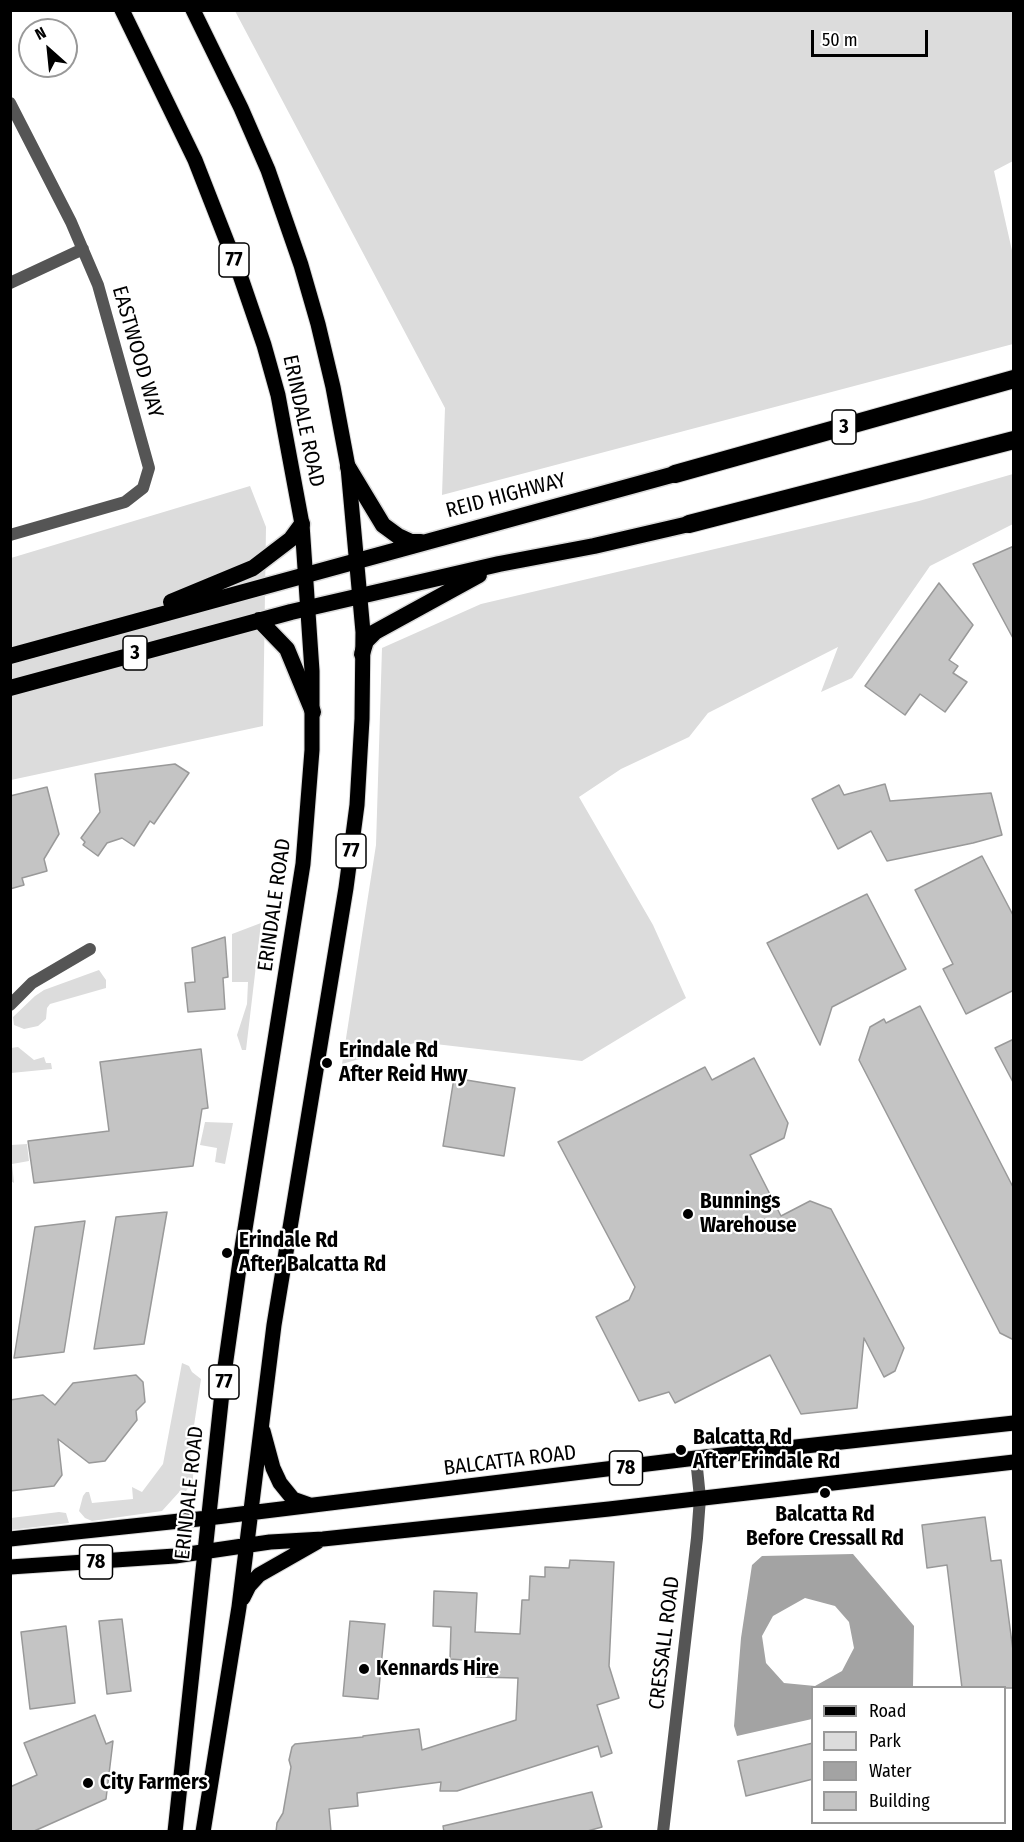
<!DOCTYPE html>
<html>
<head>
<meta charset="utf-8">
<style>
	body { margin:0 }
	#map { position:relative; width:1024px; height:1842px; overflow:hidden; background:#fff; font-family:"Fira Sans Condensed",sans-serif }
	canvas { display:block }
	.frame { position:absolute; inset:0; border:12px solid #000; pointer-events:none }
	.legend { position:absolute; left:811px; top:1686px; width:195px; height:138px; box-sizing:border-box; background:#fff; border:2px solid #999; margin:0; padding:8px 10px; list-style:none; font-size:18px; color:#000 }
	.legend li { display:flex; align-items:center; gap:12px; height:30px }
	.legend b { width:30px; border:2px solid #999 }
	.north { position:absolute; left:18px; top:18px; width:60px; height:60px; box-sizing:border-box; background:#fff; border:2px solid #999; border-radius:50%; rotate:333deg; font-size:16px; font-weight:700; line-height:24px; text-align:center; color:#000 }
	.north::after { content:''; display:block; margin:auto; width:21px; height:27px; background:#000; clip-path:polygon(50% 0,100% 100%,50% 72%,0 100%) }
	.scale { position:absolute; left:811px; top:30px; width:117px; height:27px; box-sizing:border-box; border:3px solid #000; border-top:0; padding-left:8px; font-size:18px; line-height:21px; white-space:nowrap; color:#000; -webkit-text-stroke:4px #fff; paint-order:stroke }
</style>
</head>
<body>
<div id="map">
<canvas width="1024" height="1842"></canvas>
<div class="frame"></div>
<ul class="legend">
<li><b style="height:8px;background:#000"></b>Road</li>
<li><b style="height:16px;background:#dcdcdc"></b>Park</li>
<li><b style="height:16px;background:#a3a3a3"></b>Water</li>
<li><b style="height:16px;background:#c4c4c4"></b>Building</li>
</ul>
<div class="north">N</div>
<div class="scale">50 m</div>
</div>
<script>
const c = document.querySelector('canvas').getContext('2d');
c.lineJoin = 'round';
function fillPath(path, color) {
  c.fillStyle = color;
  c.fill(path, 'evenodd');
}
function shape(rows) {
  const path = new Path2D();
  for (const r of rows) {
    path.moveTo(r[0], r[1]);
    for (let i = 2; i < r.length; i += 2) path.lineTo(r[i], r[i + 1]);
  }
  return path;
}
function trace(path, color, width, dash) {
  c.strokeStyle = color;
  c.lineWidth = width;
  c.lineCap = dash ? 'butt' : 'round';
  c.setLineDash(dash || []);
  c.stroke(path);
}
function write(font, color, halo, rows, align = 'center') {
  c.font = font + ' "Fira Sans Condensed",sans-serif';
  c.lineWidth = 4.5;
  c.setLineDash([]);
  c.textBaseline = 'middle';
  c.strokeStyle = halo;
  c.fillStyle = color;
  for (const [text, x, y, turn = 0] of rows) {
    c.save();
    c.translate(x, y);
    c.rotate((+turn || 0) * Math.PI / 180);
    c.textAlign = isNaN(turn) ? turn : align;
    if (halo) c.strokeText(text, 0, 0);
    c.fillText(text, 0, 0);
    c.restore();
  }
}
const green = shape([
	[235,11,1013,11,1013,161,994,171,1013,255,1013,344,442,495,445,408],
	[1013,474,1013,524,930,566,852,678,821,692,838,647,708,713,689,737,621,769,579,797,653,925,686,998,582,1061,418,1042,342,1064,376,845,382,648,481,604,919,501],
	[250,486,266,527,263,726,11,780,11,558],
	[261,923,246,1050,242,1050,237,1035,247,1004,248,982,232,982,232,934],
	[99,970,106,980,106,988,50,1004,47,1008,46,1019,38,1026,24,1029,14,1025,13,1017,35,996,44,990],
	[18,1047,34,1060,44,1057,46,1063,51,1063,52,1069,11,1073,11,1048],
	[205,1122,233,1123,225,1164,215,1162,217,1148,200,1145],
	[27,1144,29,1161,12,1164,14,1183,11,1181,11,1145],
	[182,1363,189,1366,192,1372,201,1379,190,1452,194,1466,192,1488,189,1487,186,1491,181,1490,162,1511,92,1521,85,1518,79,1511,83,1496,86,1492,89,1492,92,1503,133,1499,132,1487,142,1492,163,1464],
	[59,1512,66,1513,69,1523,11,1530,11,1518]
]);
const water = shape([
	[853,1554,914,1626,913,1687,812,1688,812,1719,737,1736,734,1726,741,1638,752,1565,762,1556],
	[805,1598,835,1606,849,1622,854,1648,842,1671,815,1686,784,1683,766,1663,762,1636,773,1616]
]);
const building = shape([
	[1014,546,1014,640,973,564,1014,546],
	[939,583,973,625,949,660,958,666,953,673,967,682,945,712,920,694,905,715,865,686,939,583],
	[175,764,189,773,154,824,150,821,134,846,122,838,107,843,98,856,83,845,85,842,81,838,100,812,95,774,175,764],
	[885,784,890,801,991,793,1002,835,973,843,887,861,871,831,838,849,812,799,839,785,844,795,885,784],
	[47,787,59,834,44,859,47,871,22,878,24,885,10,889,10,796,47,787],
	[982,856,1014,917,1014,990,966,1014,943,969,953,964,915,890,982,856],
	[867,894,906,969,832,1007,820,1045,767,943,867,894],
	[225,937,228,977,223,978,225,1009,188,1012,185,983,195,982,192,948,225,937],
	[920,1006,1014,1189,1014,1340,1000,1333,859,1060,870,1027,884,1019,886,1023,920,1006],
	[1014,1039,1014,1084,995,1048,1014,1039],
	[201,1049,208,1108,202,1109,193,1166,34,1183,28,1141,109,1131,100,1062,201,1049],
	[754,1058,788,1123,784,1138,750,1155,781,1216,810,1201,831,1209,904,1348,895,1371,884,1377,864,1338,857,1408,801,1414,770,1355,675,1403,669,1392,639,1401,596,1317,629,1300,635,1287,558,1142,705,1067,712,1080,754,1058],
	[454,1078,515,1088,504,1156,443,1146,454,1078],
	[167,1212,144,1344,94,1349,116,1217,167,1212],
	[85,1221,64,1352,14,1358,35,1227,85,1221],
	[136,1375,143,1382,145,1402,136,1411,137,1420,105,1461,89,1463,58,1439,62,1475,54,1486,10,1491,10,1400,43,1395,55,1405,73,1383,136,1375],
	[985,1517,991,1561,1001,1560,1014,1658,1014,1688,962,1688,947,1565,927,1568,922,1525,985,1517],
	[570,1560,614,1562,609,1666,619,1698,597,1705,612,1753,601,1757,598,1746,457,1791,440,1791,441,1782,357,1793,358,1806,329,1809,331,1832,276,1832,277,1823,283,1813,291,1767,289,1760,292,1747,295,1744,363,1737,363,1736,419,1729,422,1750,516,1720,518,1678,476,1677,477,1661,450,1659,451,1627,433,1626,434,1591,477,1593,475,1632,520,1634,522,1600,529,1600,530,1576,545,1577,545,1567,569,1568,570,1560],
	[122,1619,131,1691,107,1694,99,1621,122,1619],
	[350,1621,385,1624,378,1699,343,1696,350,1621],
	[66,1626,75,1703,30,1709,21,1632,66,1626],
	[95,1715,106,1744,113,1741,106,1799,32,1832,10,1832,10,1787,37,1775,24,1743,95,1715],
	[813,1743,813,1779,746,1796,738,1761,813,1743],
	[592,1792,602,1827,584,1832,444,1832,443,1826,592,1792]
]);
const minor = shape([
	[10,103,71,222,98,285,149,468,143,488,125,502,10,535],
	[10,283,83,249],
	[10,1005,32,983,90,949],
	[663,1832,697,1538,700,1498,696,1458]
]);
const primary = shape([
	[122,10,195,160,240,275,264,345,278,395,302,524,312,671,312,750,303,864,241,1254,224,1374,175,1832],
	[193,10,241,108,268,170,301,265,318,324,333,387,348,467,363,632,362,719,357,805,346,888,274,1325,239,1607,203,1832],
	[263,1431,273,1468,280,1483,293,1499,310,1505],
	[10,1539,208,1518,696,1458,1014,1423],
	[10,1567,175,1556,270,1542,323,1539,609,1509,1014,1462],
	[243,1598,249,1586,259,1575,317,1542]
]);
const trunk = shape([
	[348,467,383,525,398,536,411,542,421,542],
	[171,602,253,568,291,539,302,524],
	[259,620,287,649,313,712],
	[362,654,366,641,375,632,479,575],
	[10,656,675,474],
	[10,688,291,612,499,564,594,546,689,524]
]);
const motorway = shape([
	[675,474,1014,379],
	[689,524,1014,440]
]);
const markers = [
	[327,1063,6,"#000"],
	[688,1214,6,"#000"],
	[227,1253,6,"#000"],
	[681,1450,6,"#000"],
	[825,1493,6,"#000"],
	[364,1669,6,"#000"],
	[88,1783,6,"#000"]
];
const shields = [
	[234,260,30],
	[844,427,24],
	[135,653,24],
	[351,851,30],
	[224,1382,30],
	[626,1468,33],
	[96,1562,33]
];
const shieldNames = [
	["77",234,260],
	["3",844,427],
	["3",135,653],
	["77",351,851],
	["77",224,1382],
	["78",626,1468],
	["78",96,1562]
];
const streetNames = [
	["EASTWOOD WAY",137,352,74],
	["ERINDALE ROAD",303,421,78],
	["REID HIGHWAY",506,496,-15],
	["ERINDALE ROAD",275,905,-82],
	["BALCATTA ROAD",510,1461,-7],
	["ERINDALE ROAD",190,1493,-84],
	["CRESSALL ROAD",665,1643,-83]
];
const poiNames = [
	["Erindale Rd",339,1051],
	["After Reid Hwy",339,1075],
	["Bunnings",700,1202],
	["Warehouse",700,1226],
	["Erindale Rd",239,1241],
	["After Balcatta Rd",239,1265],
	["Balcatta Rd",693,1438],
	["After Erindale Rd",693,1462],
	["Balcatta Rd",825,1515,"center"],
	["Before Cressall Rd",825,1539,"center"],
	["Kennards Hire",376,1669],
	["City Farmers",100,1783]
];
fillPath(green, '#dcdcdc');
fillPath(water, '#a3a3a3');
fillPath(building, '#c4c4c4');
trace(building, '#999', 1.5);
trace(primary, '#dbdbdb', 17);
trace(trunk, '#dbdbdb', 19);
trace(motorway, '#dbdbdb', 20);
trace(minor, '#555', 12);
trace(primary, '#000', 15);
trace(trunk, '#000', 16);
trace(motorway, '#000', 18);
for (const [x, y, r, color] of markers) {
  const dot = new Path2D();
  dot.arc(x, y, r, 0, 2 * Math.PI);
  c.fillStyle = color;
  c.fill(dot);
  trace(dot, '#fff', 2);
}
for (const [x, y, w] of shields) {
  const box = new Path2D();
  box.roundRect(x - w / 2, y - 17, w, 34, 4.5);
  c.fillStyle = '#fff';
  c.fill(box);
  trace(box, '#000', 1.5);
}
write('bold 20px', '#000', null, shieldNames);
write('21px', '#000', '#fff', streetNames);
write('bold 21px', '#000', '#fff', poiNames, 'left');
</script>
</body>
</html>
